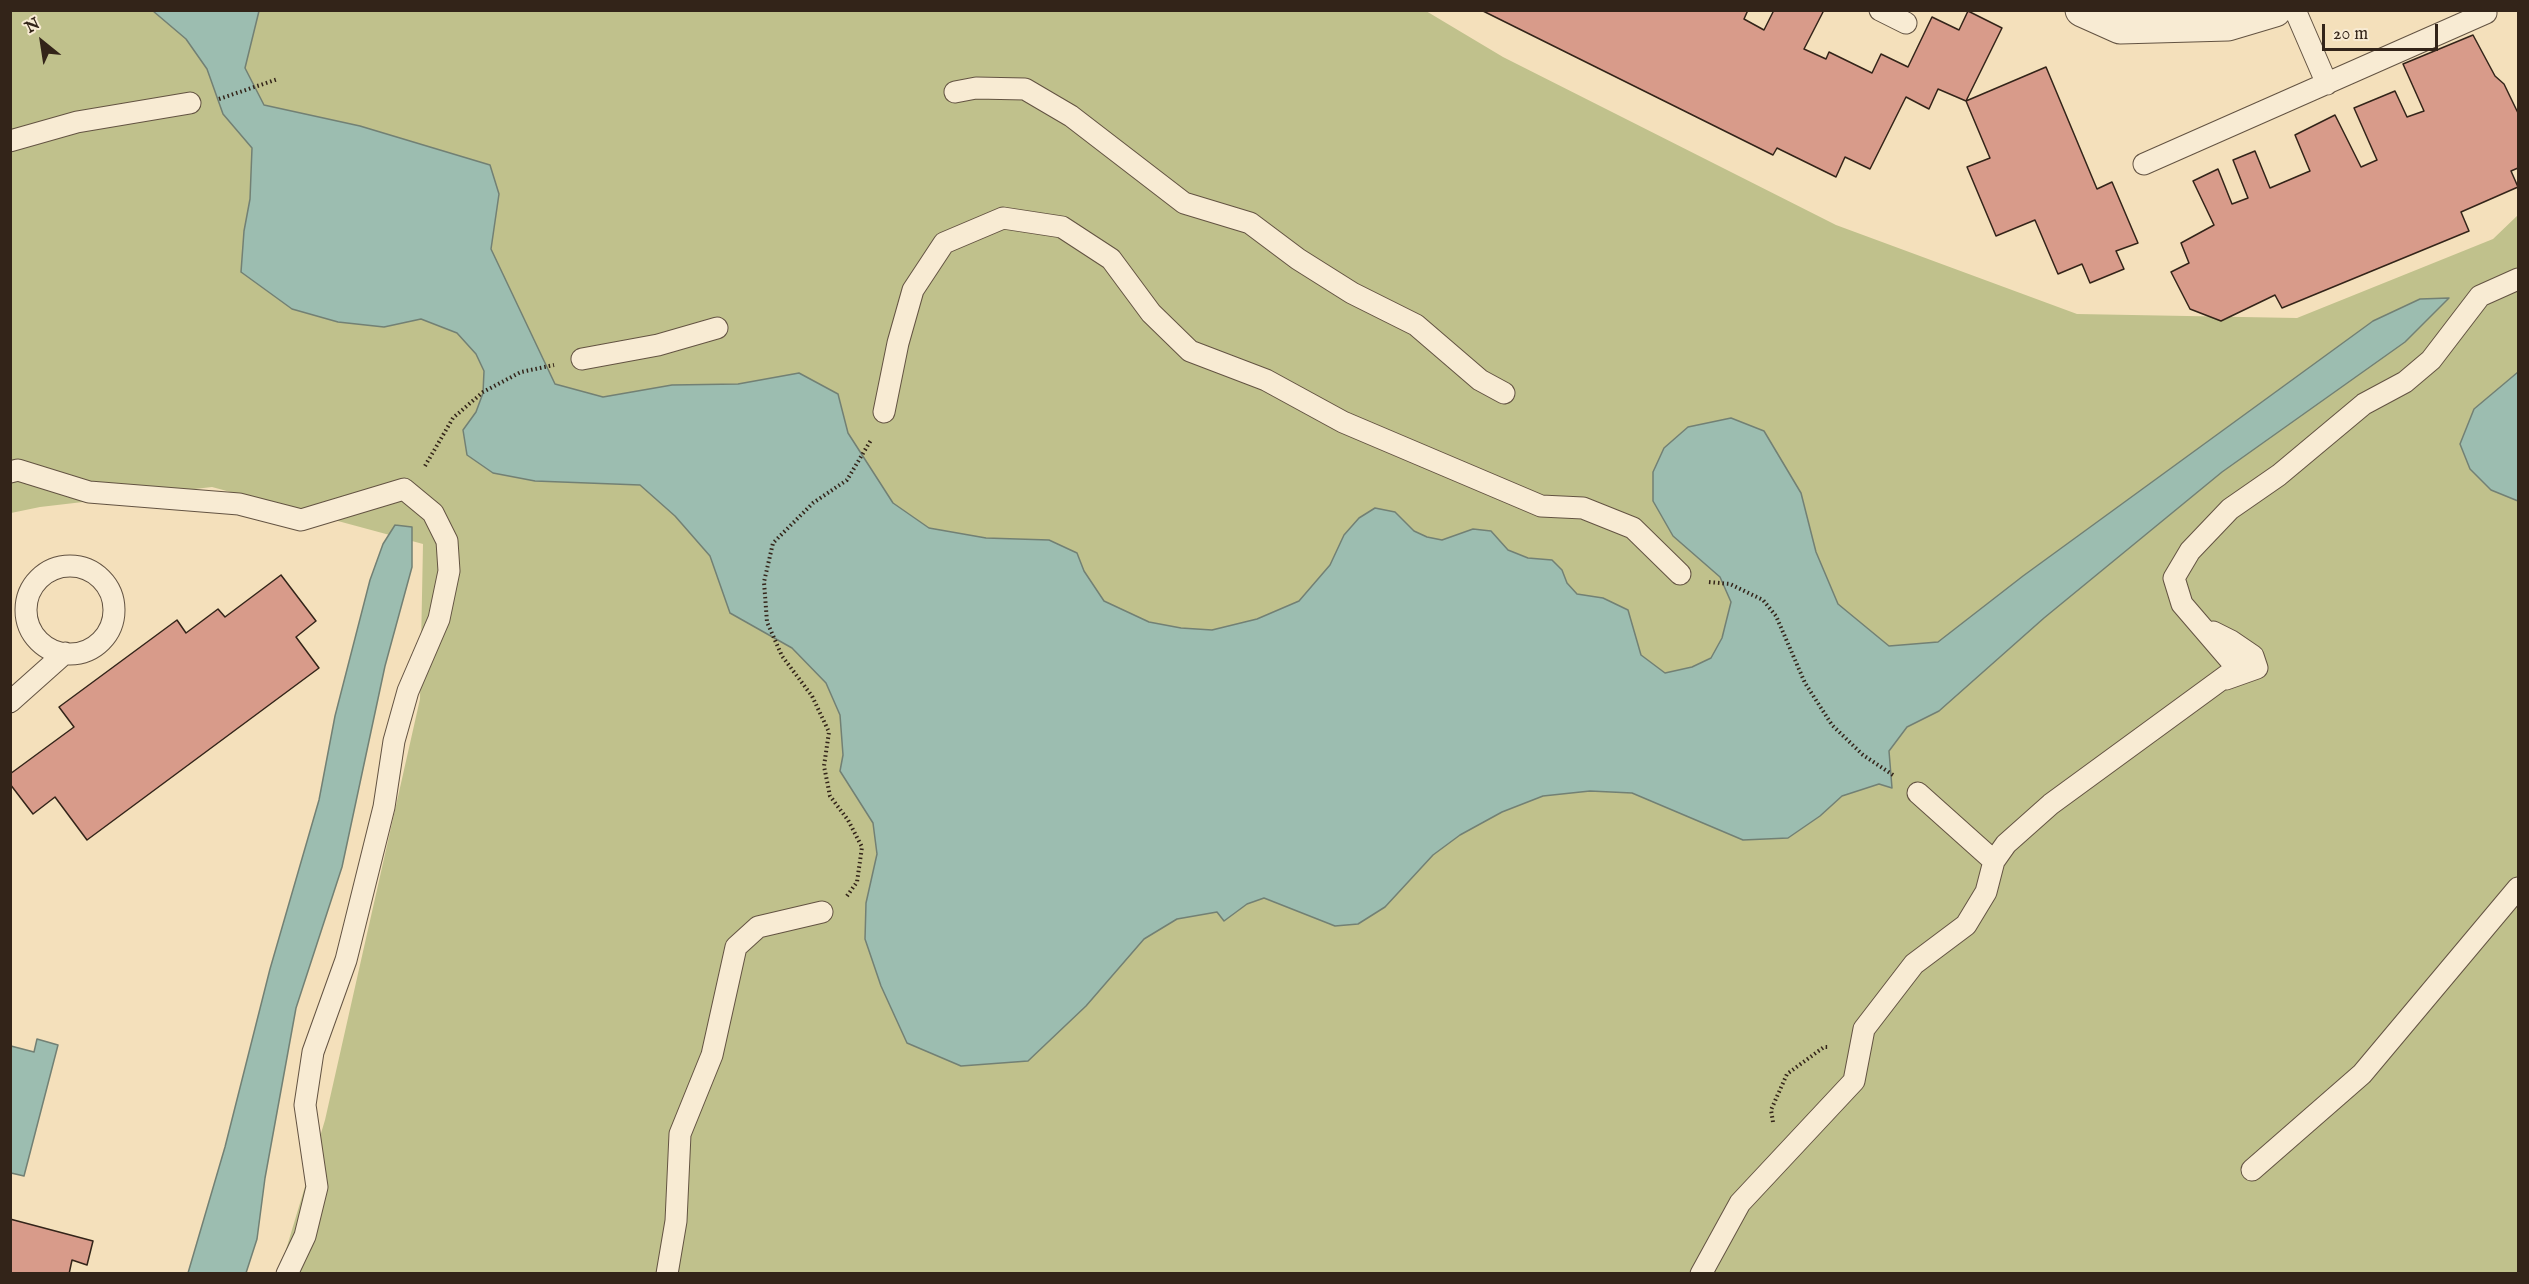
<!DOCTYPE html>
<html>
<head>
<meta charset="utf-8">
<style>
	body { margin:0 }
	#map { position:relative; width:2529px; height:1284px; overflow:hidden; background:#f4e0bb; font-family:"IM FELL English",serif }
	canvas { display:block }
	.frame { position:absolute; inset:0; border:12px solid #332419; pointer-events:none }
	.north { position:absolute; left:12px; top:12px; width:60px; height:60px; -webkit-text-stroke:4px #f8ebd3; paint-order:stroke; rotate:330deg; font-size:16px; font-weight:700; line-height:24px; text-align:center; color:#332419 }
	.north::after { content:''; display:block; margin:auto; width:21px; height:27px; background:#332419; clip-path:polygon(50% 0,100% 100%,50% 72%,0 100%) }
	.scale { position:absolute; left:2322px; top:24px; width:116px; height:27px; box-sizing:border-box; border:3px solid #332419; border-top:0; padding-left:8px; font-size:18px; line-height:21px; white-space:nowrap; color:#332419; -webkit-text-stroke:4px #f8ebd3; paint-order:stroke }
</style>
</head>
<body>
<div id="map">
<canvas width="2529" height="1284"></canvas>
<div class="frame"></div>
<div class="north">N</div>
<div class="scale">20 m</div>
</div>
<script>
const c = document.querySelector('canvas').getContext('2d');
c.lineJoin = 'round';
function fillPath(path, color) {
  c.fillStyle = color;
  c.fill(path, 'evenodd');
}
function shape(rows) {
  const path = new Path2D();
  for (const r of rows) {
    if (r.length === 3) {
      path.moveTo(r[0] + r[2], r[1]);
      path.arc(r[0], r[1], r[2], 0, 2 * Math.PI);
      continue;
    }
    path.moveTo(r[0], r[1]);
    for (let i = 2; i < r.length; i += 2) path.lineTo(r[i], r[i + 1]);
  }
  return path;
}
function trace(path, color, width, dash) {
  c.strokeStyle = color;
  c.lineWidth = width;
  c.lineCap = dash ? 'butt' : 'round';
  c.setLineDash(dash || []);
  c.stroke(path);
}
const green = shape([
	[11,11,1426,11,1503,57,1836,225,2077,314,2297,318,2493,239,2518,215,2518,1273,279,1273,325,1120,420,699,423,544,212,487,40,507,11,513]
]);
const water = shape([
	[153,11,259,11,245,68,264,105,360,126,490,165,499,194,491,249,555,384,603,397,672,385,738,384,799,373,838,394,848,433,893,503,929,528,986,538,1049,540,1077,553,1084,571,1104,601,1149,622,1181,628,1212,630,1257,619,1299,601,1330,565,1344,535,1359,518,1375,508,1395,512,1414,531,1427,537,1442,540,1473,529,1491,531,1508,550,1528,558,1552,560,1562,570,1567,583,1577,594,1603,598,1628,610,1641,655,1665,673,1692,667,1711,658,1722,638,1731,602,1720,577,1673,536,1653,501,1653,472,1664,448,1688,427,1731,418,1764,431,1801,493,1816,552,1838,604,1889,646,1938,642,2023,576,2373,321,2420,299,2449,298,2405,342,2222,472,2044,618,1939,711,1907,727,1889,751,1892,788,1879,784,1842,796,1820,816,1788,838,1743,840,1632,793,1590,791,1543,796,1502,812,1460,835,1433,855,1385,907,1358,924,1335,926,1264,898,1247,904,1224,921,1217,912,1177,919,1144,939,1086,1006,1028,1061,961,1066,907,1043,881,986,865,939,866,903,877,854,873,823,840,771,843,755,840,715,826,683,792,648,730,613,710,556,675,516,640,485,535,481,493,473,467,455,463,430,476,412,483,393,484,371,476,354,457,333,421,319,384,327,338,322,292,309,241,272,244,231,250,199,252,148,223,114,207,69,186,39,153,11],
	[2518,372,2518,501,2491,490,2470,469,2460,444,2474,409,2518,372],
	[395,525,412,527,412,567,385,666,342,867,296,1008,265,1178,257,1239,246,1273,188,1273,225,1147,270,969,319,800,335,716,370,580,383,544,395,525],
	[37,1039,58,1045,24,1176,11,1173,11,1046,34,1052,37,1039]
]);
const building = shape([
	[1481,10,1748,10,1744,19,1764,30,1774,10,1820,10,1823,12,1804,49,1826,59,1829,52,1872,73,1881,54,1908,67,1932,17,1959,30,1968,11,2002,28,1966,101,1938,89,1929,109,1906,97,1870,169,1845,157,1836,177,1777,148,1773,155,1481,10],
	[2473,35,2495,76,2504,84,2518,113,2518,168,2511,171,2518,187,2461,212,2469,231,2282,308,2275,295,2221,321,2190,309,2171,272,2189,263,2181,243,2214,225,2193,181,2218,169,2232,204,2248,198,2233,160,2255,151,2270,188,2310,171,2295,135,2335,115,2361,167,2377,160,2354,108,2395,91,2407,117,2424,111,2403,64,2473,35],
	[2046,67,2097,189,2112,182,2138,243,2116,251,2124,269,2090,283,2082,264,2058,274,2035,220,1996,236,1967,167,1990,158,1966,101,2046,67],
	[281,575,316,621,296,637,319,668,87,840,55,797,33,814,10,784,10,774,74,727,59,707,177,620,186,633,218,609,225,617,281,575],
	[10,1219,93,1241,87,1265,72,1260,69,1274,10,1274,10,1219]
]);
const path = shape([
	[219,99,278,79],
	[425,466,453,418,483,392,521,372,554,365],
	[1709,582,1730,584,1763,600,1776,616,1805,683,1832,725,1863,755,1893,775],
	[847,896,857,882,862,847,848,820,830,796,824,766,829,732,812,696,782,656,767,622,764,582,773,543,813,503,847,480,871,440],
	[1773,1122,1771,1110,1787,1074,1824,1047,1830,1047]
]);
const lane = shape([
	[1880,10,1906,23],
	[2295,10,2327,84],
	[955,92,976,88,1025,89,1071,116,1184,203,1250,223,1298,259,1352,293,1416,325,1480,380,1504,393],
	[10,141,77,122,190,103],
	[2144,164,2486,13],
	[582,359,658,345,717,328],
	[884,412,898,343,913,290,944,243,1003,218,1062,227,1111,259,1151,313,1190,351,1266,380,1343,422,1541,506,1583,508,1633,528,1680,574],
	[10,472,18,470,89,492,239,504,301,520,404,489,433,513,447,541,449,571,439,619,408,691,394,741,384,807,346,960,313,1052,305,1105,317,1187,305,1236,287,1274],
	[70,610,44],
	[2213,632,2231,641,2253,656,2257,668,2226,679],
	[10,702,65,653],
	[1994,861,2006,844,2051,804,2237,668,2182,604,2174,578,2190,551,2230,509,2279,475,2364,404,2405,382,2431,360,2480,296,2518,279],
	[2252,1170,2362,1074,2518,888],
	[667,1274,676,1221,680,1134,712,1055,736,947,758,927,822,912],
	[1701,1274,1740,1203,1854,1081,1864,1029,1914,964,1966,925,1986,892,1994,861,1918,793]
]);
const street = shape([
	[2082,10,2120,27,2228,24,2275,10]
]);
fillPath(green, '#c0c18c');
fillPath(water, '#9cbdb0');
trace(water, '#728074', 1.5);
fillPath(building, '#d89b8a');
trace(building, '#332419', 1.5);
trace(lane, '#635342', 23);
trace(street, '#635342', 35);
trace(path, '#332419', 4, [1.5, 3]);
trace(lane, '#f8ebd3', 21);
trace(street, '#f8ebd3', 33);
</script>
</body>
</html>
